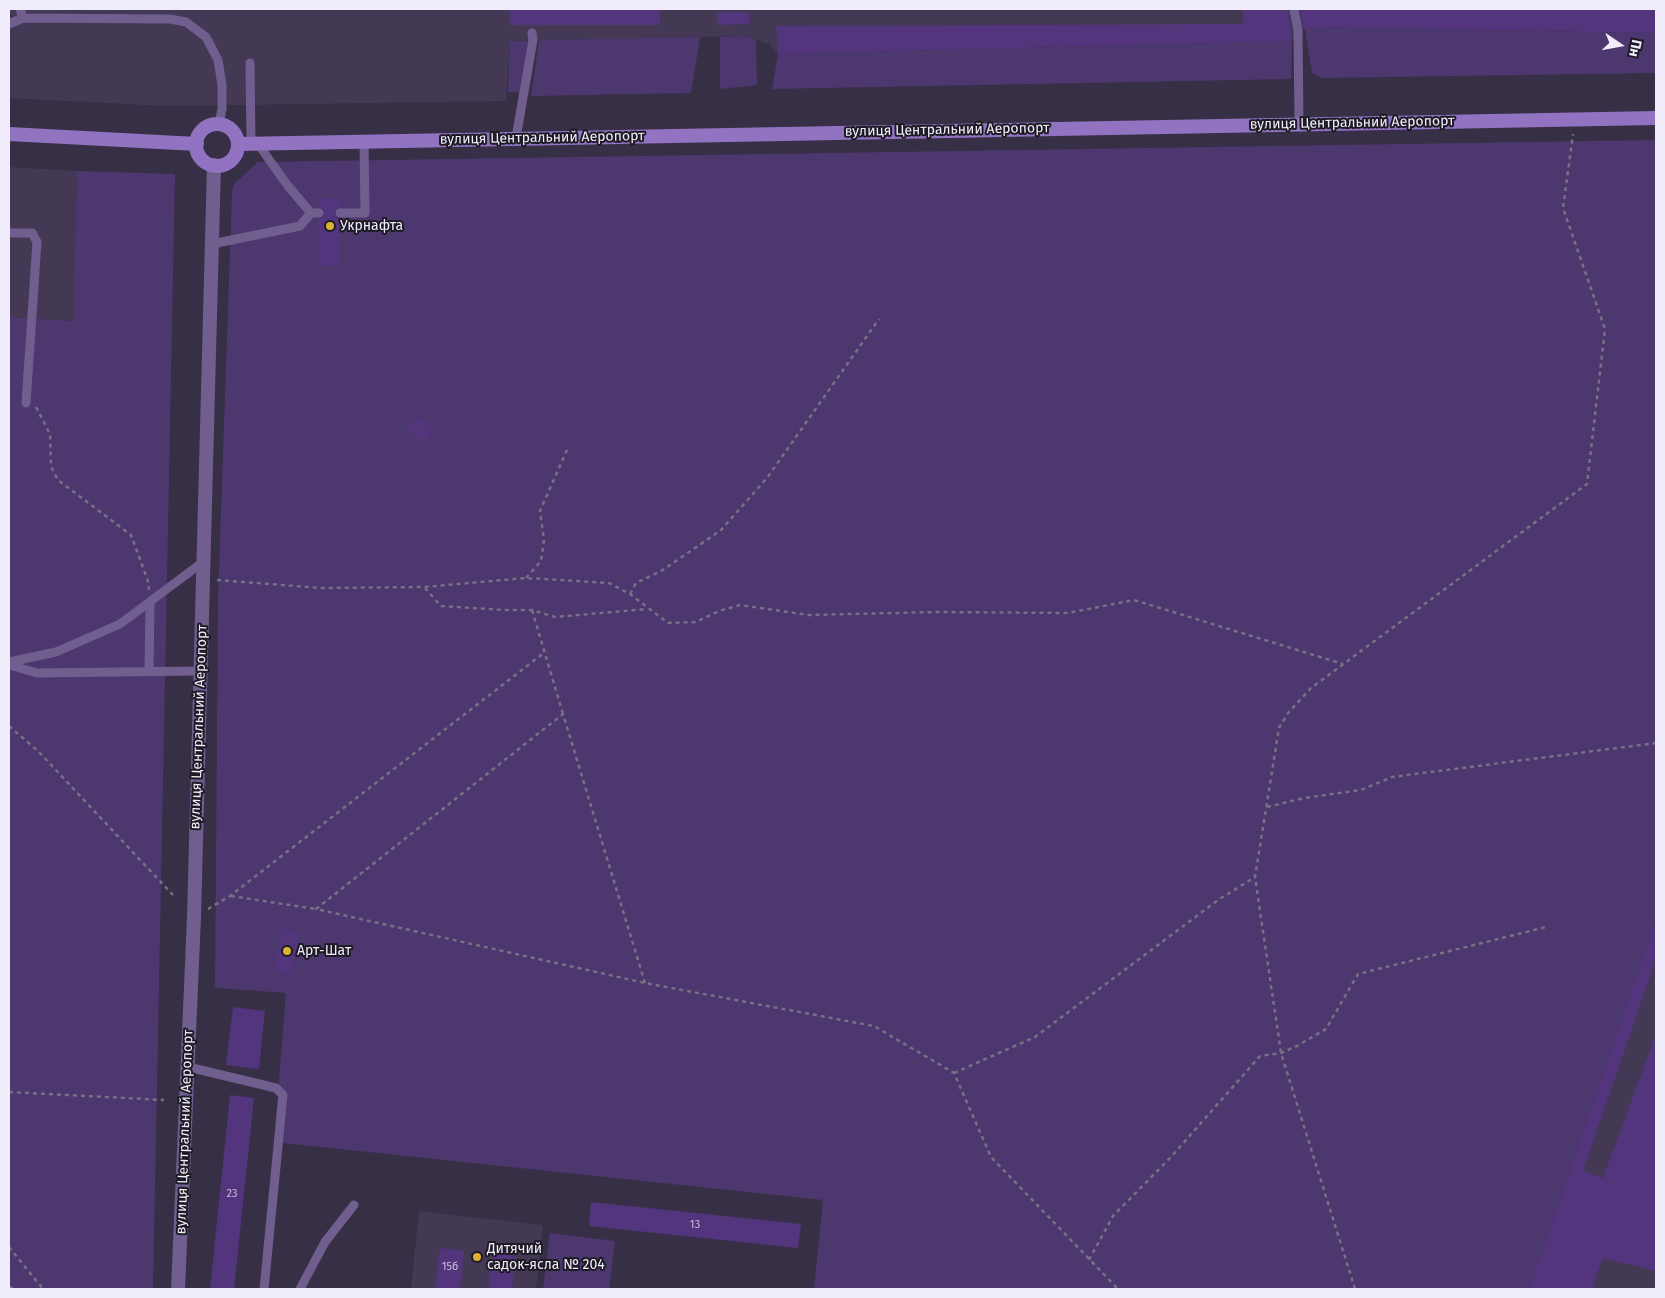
<!DOCTYPE html>
<html>
<head>
<meta charset="utf-8">
<style>
	body { margin:0 }
	#map { position:relative; width:1665px; height:1298px; overflow:hidden; background:#372f46; font-family:"Fira Sans",sans-serif }
	canvas { display:block }
	.frame { position:absolute; inset:0; border:10px solid #f0ecfb; pointer-events:none }
	.north { position:absolute; left:1595px; top:20px; width:50px; height:50px; -webkit-text-stroke:4px #1d1a24; paint-order:stroke; rotate:102deg; font-size:14px; font-weight:700; line-height:20px; text-align:center; color:#f0ecfb }
	.north::after { content:''; display:block; margin:auto; width:18px; height:22px; background:#f0ecfb; clip-path:polygon(50% 0,100% 100%,50% 72%,0 100%) }
</style>
</head>
<body>
<div id="map">
<canvas width="1665" height="1298"></canvas>
<div class="frame"></div>
<div class="north">Пн</div>
</div>
<script>
const c = document.querySelector('canvas').getContext('2d');
c.lineJoin = 'round';
function fillPath(path, color) {
  c.fillStyle = color;
  c.fill(path, 'evenodd');
}
function shape(rows) {
  const path = new Path2D();
  for (const r of rows) {
    if (r.length === 3) {
      path.moveTo(r[0] + r[2], r[1]);
      path.arc(r[0], r[1], r[2], 0, 2 * Math.PI);
      continue;
    }
    path.moveTo(r[0], r[1]);
    for (let i = 2; i < r.length; i += 2) path.lineTo(r[i], r[i + 1]);
  }
  return path;
}
function trace(path, color, width, dash) {
  c.strokeStyle = color;
  c.lineWidth = width;
  c.lineCap = dash ? 'butt' : 'round';
  c.setLineDash(dash || []);
  c.stroke(path);
}
function write(font, color, halo, rows, align = 'center') {
  c.font = font + ' "Fira Sans",sans-serif';
  c.lineWidth = 4;
  c.setLineDash([]);
  c.textBaseline = 'middle';
  c.strokeStyle = halo;
  c.fillStyle = color;
  for (const [text, x, y, turn = 0] of rows) {
    c.save();
    c.translate(x, y);
    c.rotate((+turn || 0) * Math.PI / 180);
    c.textAlign = isNaN(turn) ? turn : align;
    if (halo) c.strokeText(text, 0, 0);
    c.fillText(text, 0, 0);
    c.restore();
  }
}
const built = shape([
	[9,9,1656,9,1656,33,1321,27,1298,30,1292,41,778,54,769,44,744,36,510,41,506,101,166,106,9,98],
	[9,167,77,171,73,321,9,317],
	[1656,921,1656,1289,1529,1289],
	[419,1211,543,1225,536,1289,411,1289]
]);
const green = shape([
	[1321,27,1656,33,1656,73,1321,78,1312,73,1305,29],
	[744,36,756,40,757,85,720,89,720,37],
	[700,37,691,93,531,96,539,40],
	[510,41,528,41,521,92,508,92],
	[1292,41,1291,79,772,89,778,54],
	[1656,140,1656,921,1529,1289,814,1289,823,1200,274,1142,286,993,215,988,218,600,232,191,234,184,258,162],
	[77,171,175,174,153,1289,9,1289,9,317,73,321],
	[550,1233,615,1241,609,1289,543,1289]
]);
const building = shape([
	[510,9,660,9,660,25,510,25],
	[1243,9,1288,9,1292,41,778,54,776,26,1243,24],
	[1300,9,1656,9,1656,33,1321,27,1304,30],
	[717,12,749,12,749,24,717,25],
	[319,198,341,198,340,207,334,213,335,217,340,219,340,266,319,266,319,219,325,213,324,209,319,207],
	[416,417,434,430,424,443,406,429],
	[1654,926,1656,927,1656,959,1583,1171,1603,1178,1656,1034,1656,1271,1603,1258,1592,1289,1529,1289],
	[282,928,300,932,291,974,274,970],
	[233,1007,265,1011,259,1069,226,1065],
	[230,1095,254,1098,234,1289,210,1289],
	[591,1202,801,1224,798,1248,589,1226],
	[440,1248,464,1251,460,1289,435,1289],
	[492,1250,516,1253,512,1289,488,1289]
]);
const path = shape([
	[36,407,50,434,51,467,58,480,131,535,148,581,149,590],
	[526,578,541,561,544,540,540,511,567,450],
	[217,580,321,588,424,587,526,578,609,583,630,594,668,623,696,622,719,611,740,605,808,615,938,612,1068,613,1134,600,1343,664],
	[425,588,441,606,504,610,532,610,555,617,647,609],
	[630,594,636,583,663,570,721,530,767,478,879,319],
	[532,610,563,714],
	[9,726,38,751,173,895],
	[1267,807,1304,798,1361,790,1392,777,1656,743],
	[231,896,316,909],
	[208,909,230,896,545,652],
	[645,983,563,714,316,909,645,983,874,1026,954,1073,991,1157,1118,1289],
	[954,1073,1035,1037,1218,900,1255,877],
	[9,1092,164,1100],
	[9,1247,43,1289],
	[1089,1260,1113,1216,1171,1157,1260,1056,1281,1053,1297,1046,1326,1029,1358,974,1546,927],
	[9,1287,15,1289],
	[1355,1289,1281,1053,1255,877,1279,728,1288,713,1311,688,1587,484,1605,329,1563,208,1573,134]
]);
const service = shape([
	[20,9,23,18],
	[1294,10,1298,30,1299,124],
	[9,24,23,18,170,19,186,22,206,37,218,60,222,85,222,109,219,124],
	[250,63,251,144],
	[516,138,533,40,532,33],
	[258,144,288,186,311,213],
	[340,213,365,213,364,141],
	[9,233,32,233,37,242,26,403],
	[212,244,300,226,311,213,319,213],
	[9,662,56,652,120,624,203,562],
	[9,665,37,673,200,671],
	[149,671,150,602],
	[188,1067,276,1088,283,1095,264,1289],
	[300,1289,325,1242,354,1205]
]);
const tertiary = shape([
	[178,1289,194,917,214,165]
]);
const secondary = shape([
	[217,145,21],
	[9,134,197,144],
	[238,144,1656,118]
]);
const markers = [
	[330,226,5,"#dbb233"],
	[287,951,5,"#dbb233"],
	[477,1257,5,"#dbb233"]
];
const numberNames = [
	["23",232,1194],
	["13",695,1225],
	["15б",450,1267]
];
const streetNames = [
	["вулиця Центральний Аеропорт",1352,123,-1],
	["вулиця Центральний Аеропорт",947,130,-1],
	["вулиця Центральний Аеропорт",542,138,-1],
	["вулиця Центральний Аеропорт",199,727,-88],
	["вулиця Центральний Аеропорт",185,1132,-88]
];
const poiNames = [
	["Укрнафта",340,226],
	["Арт-Шат",297,951],
	["Дитячий",487,1249],
	["садок-ясла № 204",487,1265]
];
fillPath(built, '#433955');
fillPath(green, '#4c376e');
fillPath(building, '#52357c');
trace(path, '#777185', 2.5, [4, 4]);
trace(service, '#705e8f', 9);
trace(tertiary, '#705e8f', 14);
trace(secondary, '#9173c2', 14);
for (const [x, y, r, color] of markers) {
  const dot = new Path2D();
  dot.arc(x, y, r, 0, 2 * Math.PI);
  c.fillStyle = color;
  c.fill(dot);
  trace(dot, '#1d1a24', 2);
}
write('11px', '#c8bedb', null, numberNames);
write('14px', '#f0ecfb', '#1d1a24', streetNames);
write('14px', '#f0ecfb', '#1d1a24', poiNames, 'left');
</script>
</body>
</html>
